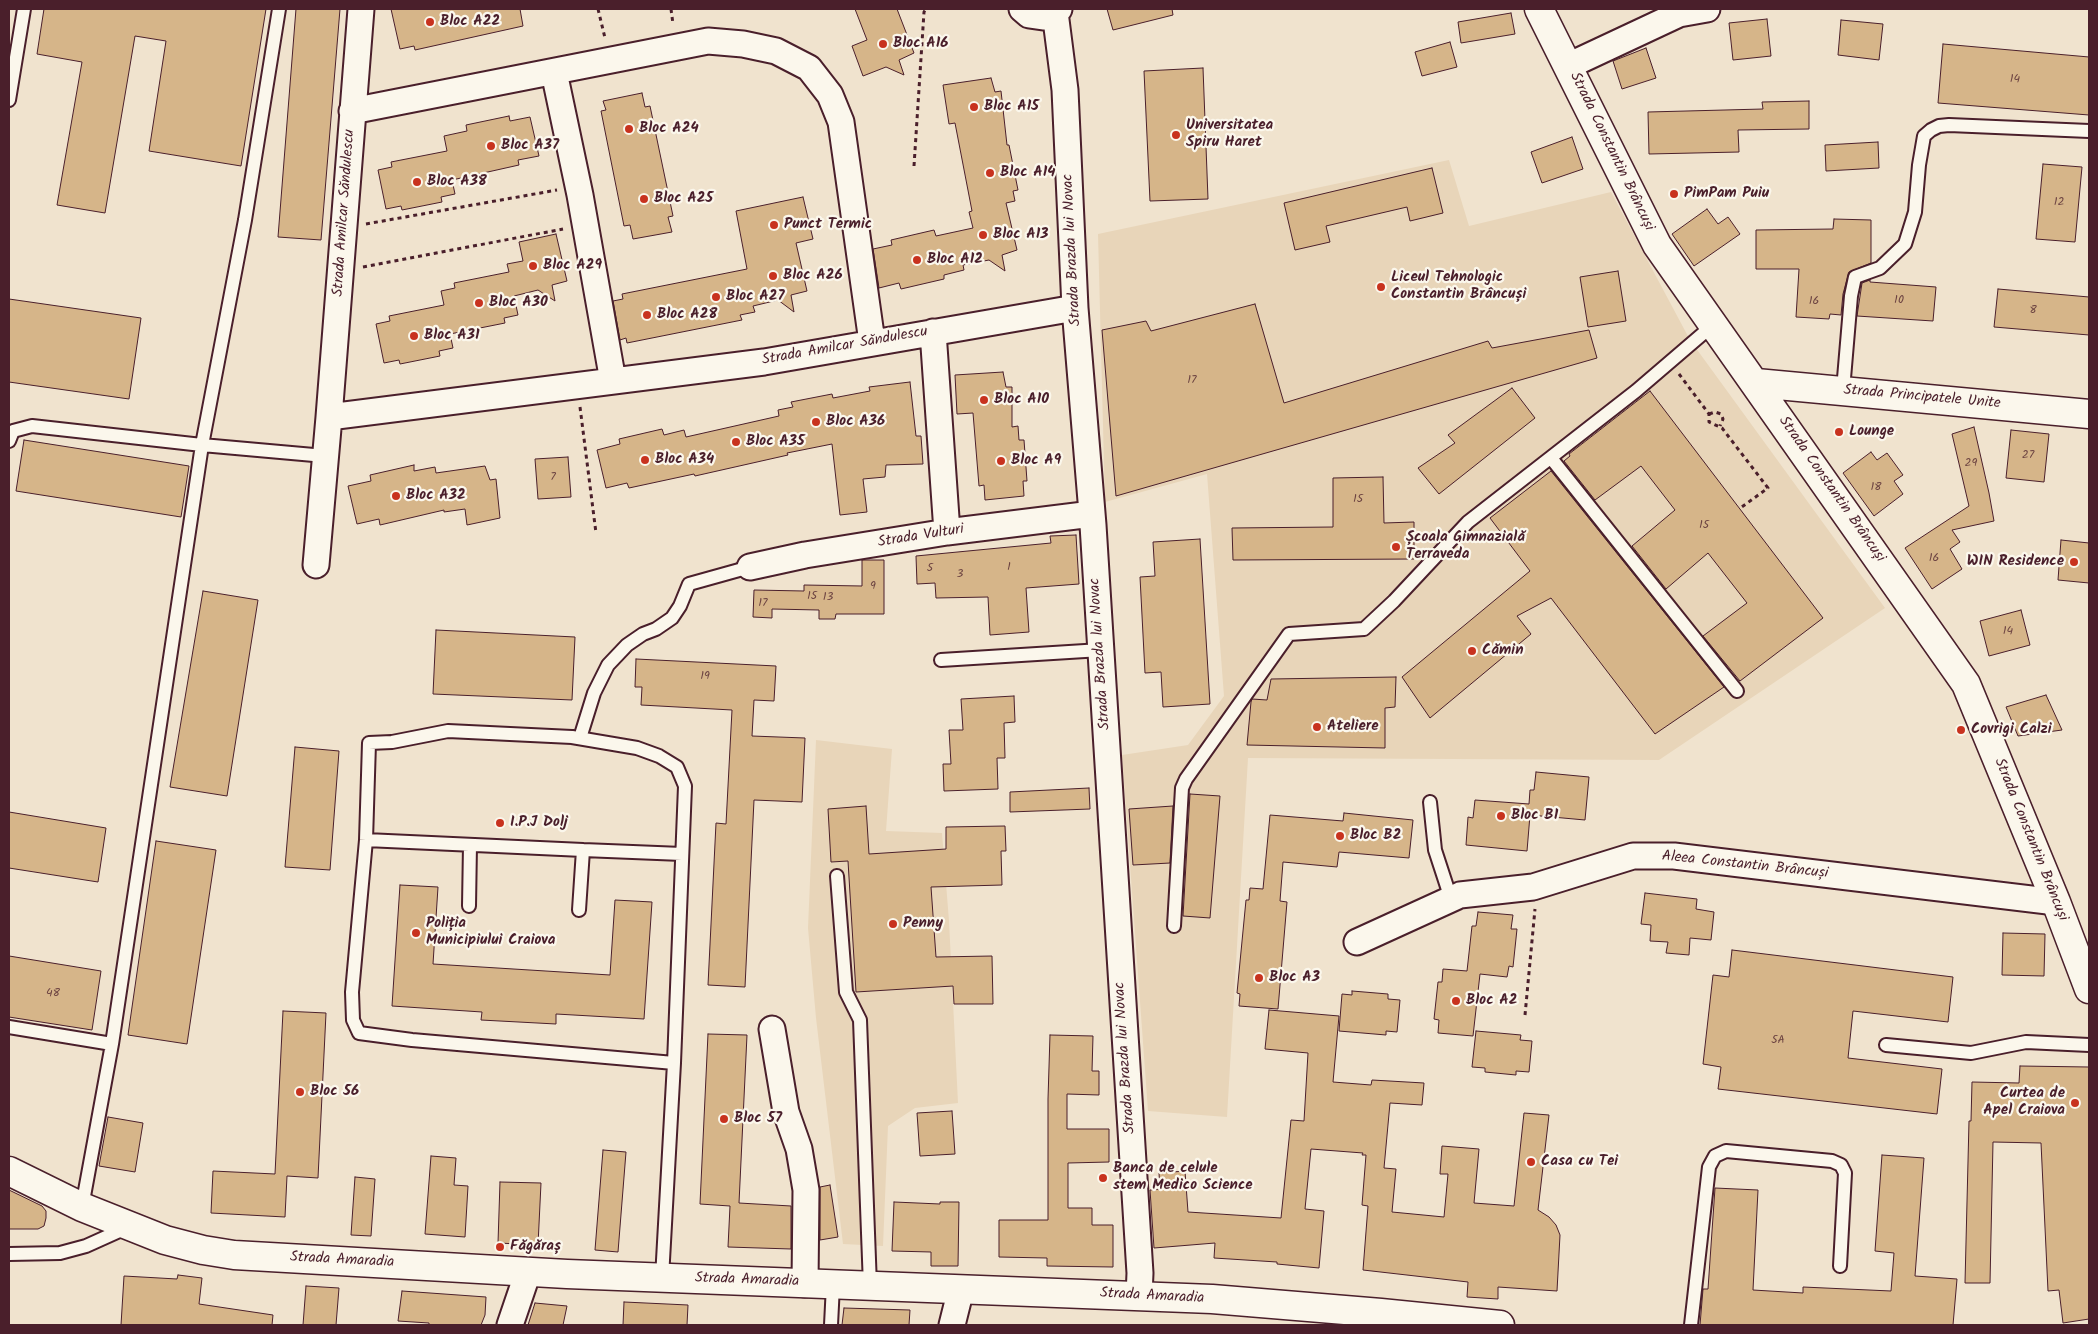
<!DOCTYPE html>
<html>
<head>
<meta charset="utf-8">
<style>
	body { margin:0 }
	#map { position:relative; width:2098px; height:1334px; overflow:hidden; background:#f0e3ce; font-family:Kalam,sans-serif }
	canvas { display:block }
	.frame { position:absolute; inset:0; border:10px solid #4a1f2b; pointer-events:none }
</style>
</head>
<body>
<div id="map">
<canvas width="2098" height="1334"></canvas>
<div class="frame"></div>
</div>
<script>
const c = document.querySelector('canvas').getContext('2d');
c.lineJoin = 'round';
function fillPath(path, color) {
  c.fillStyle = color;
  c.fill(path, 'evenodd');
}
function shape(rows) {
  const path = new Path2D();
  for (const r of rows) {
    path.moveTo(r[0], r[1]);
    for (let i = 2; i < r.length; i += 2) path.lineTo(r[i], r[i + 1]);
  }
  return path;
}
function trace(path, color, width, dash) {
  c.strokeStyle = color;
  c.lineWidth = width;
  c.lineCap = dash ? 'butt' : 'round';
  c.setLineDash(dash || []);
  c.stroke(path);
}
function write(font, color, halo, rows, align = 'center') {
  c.font = font + ' Kalam,sans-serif';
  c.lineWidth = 4.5;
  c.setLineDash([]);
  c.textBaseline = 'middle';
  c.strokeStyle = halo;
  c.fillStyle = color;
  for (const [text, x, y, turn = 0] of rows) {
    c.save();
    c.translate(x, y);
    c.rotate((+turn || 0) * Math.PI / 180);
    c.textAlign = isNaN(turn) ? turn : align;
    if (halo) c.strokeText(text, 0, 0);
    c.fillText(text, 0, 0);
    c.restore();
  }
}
const built = shape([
	[1449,160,1469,226,1611,192,1690,340,1885,608,1659,760,1248,758,1227,1117,1148,1111,1122,755,1188,745,1224,696,1207,474,1105,502,1098,234],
	[816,740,892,749,886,831,942,833,949,921,958,1103,915,1108,888,1126,883,1246,843,1244,816,1018,808,928]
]);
const building = shape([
	[44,9,266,9,241,166,149,151,166,41,135,36,105,213,57,205,82,62,37,54,44,9],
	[296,9,340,9,321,240,278,237,296,9],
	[391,9,520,9,523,26,415,50,414,46,400,49,391,9],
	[855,9,897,9,914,53,899,60,904,75,886,67,863,76,852,46,867,40,855,9],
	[1107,9,1172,9,1173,15,1113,30,1107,9],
	[1511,13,1515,34,1461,43,1458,22,1511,13],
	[1767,19,1771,56,1733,60,1729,23,1767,19],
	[1841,20,1883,24,1879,60,1838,55,1841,20],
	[1450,42,1457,67,1422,76,1415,52,1450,42],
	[1943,44,2089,57,2089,115,1938,103,1943,44],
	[1646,48,1656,78,1622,89,1613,61,1646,48],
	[1203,68,1208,199,1150,201,1144,71,1203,68],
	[991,78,995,92,1001,91,1007,145,1009,145,1018,190,1013,191,1015,201,1006,203,1017,250,1002,255,1005,271,989,260,963,265,964,270,944,275,944,279,901,289,899,283,879,288,873,249,892,245,891,240,934,230,936,236,973,228,969,212,972,211,955,123,949,124,943,85,991,78],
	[642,93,645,107,650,106,673,216,668,217,672,232,633,239,630,225,624,226,601,111,606,110,603,101,642,93],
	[1809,101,1809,129,1738,130,1739,152,1649,154,1648,112,1763,109,1762,102,1809,101],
	[509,116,510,121,530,117,539,156,518,160,519,165,452,180,455,194,441,197,442,202,402,210,401,206,386,209,378,170,392,167,391,162,447,151,444,136,467,131,466,125,509,116],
	[1572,137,1583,169,1542,183,1531,152,1572,137],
	[1878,142,1879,168,1826,171,1825,145,1878,142],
	[2043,164,2082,167,2075,242,2036,239,2043,164],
	[1432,168,1443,213,1410,221,1407,207,1326,226,1330,242,1295,250,1284,203,1432,168],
	[803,197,813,239,796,243,807,291,791,295,794,312,778,300,753,306,755,312,740,315,742,320,627,343,626,338,620,340,613,301,623,299,622,294,747,269,736,211,803,197],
	[1707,209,1718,224,1728,217,1740,234,1694,266,1672,234,1707,209],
	[1834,219,1871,220,1871,263,1849,272,1843,294,1841,315,1830,314,1829,319,1796,317,1799,269,1756,269,1756,230,1833,229,1834,219],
	[556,234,567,281,552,285,555,301,538,290,514,296,518,315,504,318,505,323,450,334,453,348,439,351,440,356,400,364,399,360,384,363,376,324,390,321,389,316,444,305,441,291,455,288,454,283,509,272,507,264,523,261,519,242,556,234],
	[1618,271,1626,321,1588,327,1580,277,1618,271],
	[1870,280,1870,282,1936,287,1933,321,1857,316,1862,283,1870,280],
	[1998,289,2089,297,2089,335,1994,327,1998,289],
	[9,299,141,318,129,399,9,382,9,299],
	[1255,304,1284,403,1488,341,1492,348,1589,330,1597,358,1116,496,1102,330,1146,321,1151,331,1255,304],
	[1003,372,1006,387,1012,387,1012,427,1018,426,1019,440,1024,440,1027,481,1023,481,1024,496,985,500,984,485,979,486,973,413,957,414,955,375,1003,372],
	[910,382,916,436,921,436,923,464,886,465,885,477,863,479,867,512,840,515,832,444,787,453,788,455,695,476,694,474,629,488,627,483,606,488,597,450,620,444,619,439,662,429,664,435,684,430,686,437,779,416,778,410,793,407,791,402,832,394,833,398,870,391,869,387,910,382],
	[1512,388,1535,418,1439,494,1418,468,1455,443,1448,435,1512,388],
	[1650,391,1823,618,1740,681,1703,636,1747,603,1708,553,1666,589,1632,546,1675,510,1641,466,1595,500,1564,461,1570,456,1569,454,1650,391],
	[1974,427,1989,493,1994,521,1952,530,1960,542,1950,549,1962,569,1932,589,1905,548,1969,506,1952,434,1974,427],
	[2011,430,2049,434,2044,482,2006,478,2011,430],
	[24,440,189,466,181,517,16,491,24,440],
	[1871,452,1877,460,1887,453,1903,475,1894,481,1903,494,1874,516,1843,473,1871,452],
	[568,457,571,497,538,499,535,459,568,457],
	[414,465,414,471,435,467,436,473,485,466,490,480,496,479,500,518,467,525,465,509,444,512,444,510,380,525,379,519,357,524,348,486,371,481,370,475,414,465],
	[1551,471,1724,687,1655,734,1551,598,1517,616,1531,634,1430,718,1402,677,1530,571,1490,518,1551,471],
	[1383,477,1384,523,1414,522,1414,559,1233,560,1232,528,1333,527,1333,478,1383,477],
	[1076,535,1079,584,1026,588,1029,632,990,635,988,597,936,598,935,583,917,584,916,556,1051,543,1050,536,1076,535],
	[1200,539,1210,704,1163,707,1161,672,1145,673,1140,577,1155,576,1153,542,1200,539],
	[2061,540,2089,543,2089,583,2058,580,2061,540],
	[862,560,884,560,884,614,836,614,835,619,819,619,819,610,772,609,772,618,753,617,754,590,804,591,804,585,862,586,862,560],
	[203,591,258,600,227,796,170,787,203,591],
	[2021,610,2030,645,1989,656,1980,621,2021,610],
	[436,630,575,637,572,700,433,694,436,630],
	[636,659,776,666,774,701,754,700,752,736,805,738,802,802,754,800,745,987,708,985,716,823,726,824,732,710,641,705,642,687,635,687,636,659],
	[1396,677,1395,707,1385,708,1385,748,1247,745,1251,702,1252,699,1267,700,1271,679,1396,677],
	[2046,695,2062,730,2018,736,2006,707,2046,695],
	[1014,696,1015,722,1004,723,1005,758,997,758,998,789,944,791,943,764,951,764,949,730,963,730,961,699,1014,696],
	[295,747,339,751,330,870,285,867,295,747],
	[1536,772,1589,777,1585,820,1530,815,1527,851,1466,845,1468,817,1473,818,1475,800,1529,804,1530,790,1534,790,1536,772],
	[1089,788,1090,809,1010,812,1010,792,1089,788],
	[1190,794,1220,796,1210,918,1183,916,1190,794],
	[866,806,869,854,946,849,946,827,1005,826,1006,851,1001,851,1002,885,931,887,936,957,992,956,993,1004,954,1004,953,986,856,992,848,861,831,862,828,809,866,806],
	[1173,806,1170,863,1133,865,1129,809,1173,806],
	[9,812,106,828,98,882,9,868,9,812],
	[1344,813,1413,820,1409,858,1339,852,1337,867,1283,862,1280,901,1287,902,1278,1009,1239,1006,1240,994,1237,993,1246,900,1249,900,1250,888,1263,889,1270,815,1343,821,1344,813],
	[156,841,216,850,187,1044,128,1035,156,841],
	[400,885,438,887,433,964,610,975,615,900,652,902,644,1019,556,1014,556,1024,481,1020,482,1012,392,1006,400,885],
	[1645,893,1697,899,1696,909,1714,912,1711,940,1690,938,1689,955,1666,953,1668,942,1650,941,1651,925,1641,924,1645,893],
	[1478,912,1513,915,1511,929,1517,929,1513,967,1509,966,1507,977,1480,974,1473,1036,1438,1033,1439,1020,1434,1019,1438,982,1442,982,1443,969,1467,971,1472,926,1476,926,1478,912],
	[2003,933,2045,934,2044,976,2002,975,2003,933],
	[1732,950,1953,977,1948,1022,1853,1011,1848,1058,1942,1069,1937,1114,1718,1089,1721,1067,1703,1064,1713,975,1729,977,1732,950],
	[9,956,101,971,92,1030,9,1017,9,956],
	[1352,991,1388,994,1388,999,1400,1000,1397,1032,1386,1031,1386,1035,1339,1031,1342,994,1352,995,1352,991],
	[1269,1010,1339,1016,1333,1082,1371,1085,1372,1080,1424,1083,1422,1105,1390,1103,1384,1168,1396,1169,1392,1212,1444,1217,1448,1174,1440,1174,1442,1146,1479,1149,1474,1203,1514,1206,1524,1113,1549,1115,1538,1210,1549,1217,1556,1225,1560,1235,1557,1291,1498,1287,1498,1299,1467,1297,1468,1282,1363,1270,1368,1206,1362,1205,1366,1155,1362,1155,1363,1153,1311,1149,1305,1209,1324,1211,1319,1268,1277,1264,1277,1262,1214,1258,1215,1243,1154,1248,1150,1190,1160,1189,1159,1173,1185,1171,1188,1212,1281,1218,1291,1120,1304,1121,1308,1053,1265,1049,1269,1010],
	[283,1011,326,1013,318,1178,287,1176,285,1217,211,1213,213,1171,275,1174,283,1011],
	[1476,1031,1521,1035,1520,1040,1532,1041,1529,1072,1516,1071,1516,1075,1485,1072,1485,1068,1472,1067,1476,1031],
	[708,1034,747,1035,739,1203,791,1206,791,1249,728,1247,730,1206,700,1204,708,1034],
	[1050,1035,1093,1036,1092,1071,1099,1071,1099,1095,1067,1094,1067,1129,1109,1129,1109,1162,1068,1163,1068,1208,1092,1208,1092,1225,1113,1225,1113,1267,1047,1266,1047,1258,999,1257,999,1220,1048,1220,1048,1099,1050,1035],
	[2020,1066,2089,1067,2089,1319,2063,1323,2059,1290,2048,1291,2041,1143,1993,1142,1990,1283,1965,1283,1969,1121,1971,1121,1972,1082,2019,1083,2020,1066],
	[952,1111,955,1154,920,1156,917,1113,952,1111],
	[108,1117,143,1123,135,1172,99,1166,108,1117],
	[603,1150,626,1152,618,1252,595,1250,603,1150],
	[1882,1155,1924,1158,1915,1276,1957,1279,1953,1325,1700,1325,1703,1289,1708,1289,1715,1188,1758,1190,1753,1290,1803,1293,1803,1287,1891,1291,1894,1253,1875,1251,1882,1155],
	[431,1156,456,1158,454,1185,468,1186,465,1237,425,1234,431,1156],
	[355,1177,375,1179,371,1236,351,1235,355,1177],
	[500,1182,541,1183,538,1245,498,1243,500,1182],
	[830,1185,838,1237,820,1240,820,1187,830,1185],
	[9,1190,42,1206,46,1211,46,1218,44,1226,38,1229,9,1229,9,1190],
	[894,1202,940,1204,940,1202,959,1202,958,1266,931,1266,931,1252,892,1251,894,1202],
	[178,1275,202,1278,199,1304,273,1315,272,1325,121,1325,124,1276,177,1279,178,1275],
	[306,1286,339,1288,336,1325,303,1325,306,1286],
	[402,1291,486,1297,485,1315,481,1325,429,1325,429,1323,398,1321,402,1291],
	[624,1302,688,1305,687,1325,623,1325,624,1302],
	[535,1303,567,1306,563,1325,528,1325,535,1303],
	[844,1308,910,1310,909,1325,842,1325,844,1308]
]);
const path = shape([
	[598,9,605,38],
	[671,9,673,24],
	[914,166,924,12,926,9],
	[366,224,557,190],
	[363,267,563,229],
	[1679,374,1709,414,1709,422,1722,428,1768,488,1739,509],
	[580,407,596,533],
	[1709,414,1715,412,1721,414,1723,419,1720,426],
	[1525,1015,1535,909]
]);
const service = shape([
	[9,100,24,9],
	[1843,390,1851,296,1855,277,1880,268,1905,244,1915,212,1919,165,1924,136,1931,130,1939,126,1949,125,2089,131],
	[9,441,13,431,32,426,202,445,325,456],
	[1551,458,1737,691],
	[941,660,1101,650],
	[580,738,594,693,608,665,627,645,643,634,656,629,672,618,680,606,689,584,750,567],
	[1430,802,1435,850,1451,899],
	[366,840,583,850],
	[837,876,846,992,860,1020,870,1286],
	[469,906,470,845],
	[579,910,583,850,682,854],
	[1174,926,1182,788,1186,779,1289,634,1364,629,1394,601,1468,522,1636,391,1713,325],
	[9,1027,112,1044],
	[1886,1045,1971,1053,2026,1042,2089,1045],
	[82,1207,112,1044,202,445,245,220,279,9],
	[9,1254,60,1253,86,1246,126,1228],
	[662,1278,674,1063,685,786,677,767,659,756,637,748,572,737,448,731,392,742,369,743,366,840,352,992,353,1020,359,1033,412,1040,674,1063],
	[831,1325,833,1285],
	[1691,1325,1709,1167,1715,1156,1726,1151,1832,1161,1841,1165,1845,1173,1840,1266]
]);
const minor = shape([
	[1022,9,1029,15,1043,17,1049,16,1059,9],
	[1055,12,1065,90,1075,308,1093,525,1140,1273,1139,1296],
	[1568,66,1679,14,1707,9],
	[554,72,580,195,613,381],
	[352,111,708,41,743,44,776,51,809,68,830,95,841,122,872,342],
	[933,332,947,532],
	[329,417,361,9],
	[316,565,329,417,764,362,1075,308],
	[750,567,805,555,947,532,1092,514],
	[1357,942,1460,895,1533,887,1633,856,1674,856,2056,902],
	[772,1029,786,1112,799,1149,806,1190,805,1284],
	[510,1325,528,1272],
	[952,1325,961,1289]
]);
const tertiary = shape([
	[1539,9,1657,245,1966,684,2056,902,2089,989],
	[1756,383,2089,414]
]);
const secondary = shape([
	[9,1171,82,1207,165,1240,203,1250,234,1255,567,1274,1212,1299,1381,1313,1500,1325]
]);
const markers = [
	[430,22,5,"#c8321e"],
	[883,44,5,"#c8321e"],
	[974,107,5,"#c8321e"],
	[629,129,5,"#c8321e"],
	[1176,135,5,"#c8321e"],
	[491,146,5,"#c8321e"],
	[990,173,5,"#c8321e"],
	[417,182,5,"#c8321e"],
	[1674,194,5,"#c8321e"],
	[644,199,5,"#c8321e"],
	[774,225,5,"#c8321e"],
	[983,235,5,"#c8321e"],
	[917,260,5,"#c8321e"],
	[533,266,5,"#c8321e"],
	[773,276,5,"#c8321e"],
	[1381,287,5,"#c8321e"],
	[716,297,5,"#c8321e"],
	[479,303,5,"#c8321e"],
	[647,315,5,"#c8321e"],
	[414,336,5,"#c8321e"],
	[984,400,5,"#c8321e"],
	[816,422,5,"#c8321e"],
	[1839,432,5,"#c8321e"],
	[736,442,5,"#c8321e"],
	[645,460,5,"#c8321e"],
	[1001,461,5,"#c8321e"],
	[396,496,5,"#c8321e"],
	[1396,547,5,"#c8321e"],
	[2074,562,5,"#c8321e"],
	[1472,651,5,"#c8321e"],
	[1317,727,5,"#c8321e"],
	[1961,730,5,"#c8321e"],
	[1501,816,5,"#c8321e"],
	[500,823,5,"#c8321e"],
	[1340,836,5,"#c8321e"],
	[893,924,5,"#c8321e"],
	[416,933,5,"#c8321e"],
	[1259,978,5,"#c8321e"],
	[1456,1001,5,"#c8321e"],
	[300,1092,5,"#c8321e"],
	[2075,1103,5,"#c8321e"],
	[724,1119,5,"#c8321e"],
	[1531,1162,5,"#c8321e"],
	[1103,1178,5,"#c8321e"],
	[500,1247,5,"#c8321e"]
];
const numberNames = [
	["14",2015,80],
	["12",2059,203],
	["10",1899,301],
	["16",1814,302],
	["8",2033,311],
	["17",1192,381],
	["27",2028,456],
	["29",1971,464],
	["7",553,478],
	["18",1876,488],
	["15",1358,500],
	["15",1704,526],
	["16",1934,559],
	["1",1009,568],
	["5",930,569],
	["3",960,575],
	["9",873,587],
	["15",812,597],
	["13",828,598],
	["17",763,604],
	["14",2008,632],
	["19",705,677],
	["48",53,994],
	["5A",1778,1041]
];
const poiNames = [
	["Bloc A22",440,22],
	["Bloc A16",893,44],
	["Bloc A15",984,107],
	["Universitatea",1186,126],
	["Spiru Haret",1186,143],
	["Bloc A24",639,129],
	["Bloc A37",501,146],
	["Bloc A14",1000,173],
	["Bloc A38",427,182],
	["PimPam Puiu",1684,194],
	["Bloc A25",654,199],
	["Punct Termic",784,225],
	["Bloc A13",993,235],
	["Bloc A12",927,260],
	["Bloc A29",543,266],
	["Bloc A26",783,276],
	["Liceul Tehnologic",1391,278],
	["Constantin Brâncuși",1391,295],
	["Bloc A27",726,297],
	["Bloc A30",489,303],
	["Bloc A28",657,315],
	["Bloc A31",424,336],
	["Bloc A10",994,400],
	["Bloc A36",826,422],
	["Lounge",1849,432],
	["Bloc A35",746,442],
	["Bloc A34",655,460],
	["Bloc A9",1011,461],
	["Bloc A32",406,496],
	["Școala Gimnazială",1406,538],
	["Terraveda",1406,555],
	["WIN Residence",2064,562,"right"],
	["Cămin",1482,651],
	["Ateliere",1327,727],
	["Covrigi Calzi",1971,730],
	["Bloc B1",1511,816],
	["I.P.J Dolj",510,823],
	["Bloc B2",1350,836],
	["Poliția",426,924],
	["Municipiului Craiova",426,941],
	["Penny",903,924],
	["Bloc A3",1269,978],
	["Bloc A2",1466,1001],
	["Bloc 56",310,1092],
	["Curtea de",2065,1094,"right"],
	["Apel Craiova",2065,1111,"right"],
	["Bloc 57",734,1119],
	["Casa cu Tei",1541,1162],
	["Banca de celule",1113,1169],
	["stem Medico Science",1113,1186],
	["Făgăraș",510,1247]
];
const streetNames = [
	["Strada Constantin Brâncuși",1611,152,64],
	["Strada Amilcar Săndulescu",345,213,-86],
	["Strada Brazda lui Novac",1073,250,-93],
	["Strada Amilcar Săndulescu",845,347,-10],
	["Strada Principatele Unite",1922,398,5],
	["Strada Constantin Brâncuși",1831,490,55],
	["Strada Vulturi",921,537,-9],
	["Strada Brazda lui Novac",1101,654,-94],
	["Strada Constantin Brâncuși",2030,840,68],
	["Aleea Constantin Brâncuși",1745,866,6],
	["Strada Brazda lui Novac",1126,1058,-94],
	["Strada Amaradia",342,1261,3],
	["Strada Amaradia",747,1281,2],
	["Strada Amaradia",1152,1297,3]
];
fillPath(built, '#e8d5b9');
fillPath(building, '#d6b589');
trace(building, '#4a1f2b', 1);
trace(service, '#4a1f2b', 16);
trace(minor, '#4a1f2b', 29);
trace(tertiary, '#4a1f2b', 31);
trace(secondary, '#4a1f2b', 31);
trace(path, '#4a1f2b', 3, [4, 4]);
trace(service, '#fbf7ec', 12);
trace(minor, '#fbf7ec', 25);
trace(tertiary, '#fbf7ec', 28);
trace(secondary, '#fbf7ec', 28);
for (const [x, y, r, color] of markers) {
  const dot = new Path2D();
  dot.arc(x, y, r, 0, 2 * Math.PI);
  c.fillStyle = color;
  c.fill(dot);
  trace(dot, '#fbf7ec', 2);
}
write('12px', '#6d4442', null, numberNames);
write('bold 15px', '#4a1f2b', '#fbf7ec', poiNames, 'left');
write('15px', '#4a1f2b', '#fbf7ec', streetNames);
</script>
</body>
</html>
